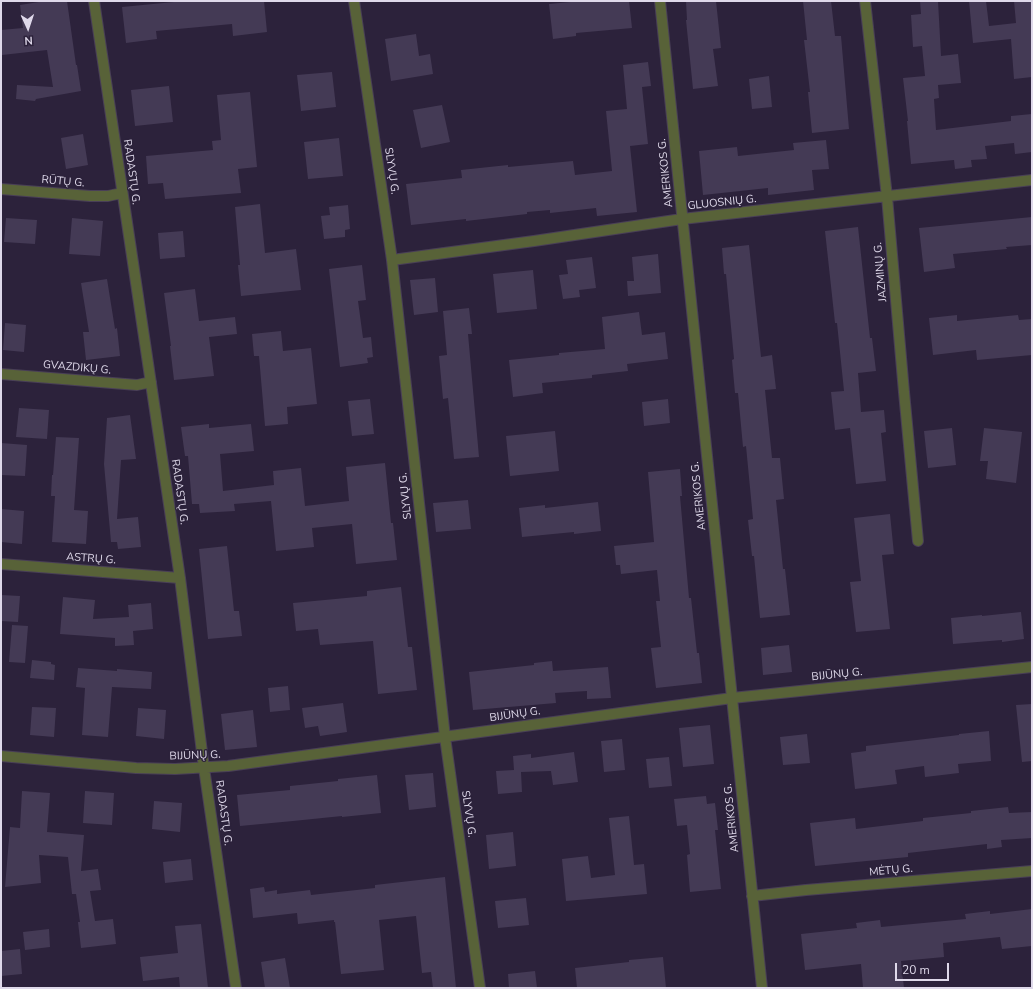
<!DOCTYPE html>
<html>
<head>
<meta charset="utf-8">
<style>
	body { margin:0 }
	#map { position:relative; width:1033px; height:989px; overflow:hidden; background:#2c223b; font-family:"Nunito Sans",sans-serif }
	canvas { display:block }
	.frame { position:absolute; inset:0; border:2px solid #dfd9ea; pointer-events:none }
	.north { position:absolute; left:8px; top:8px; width:40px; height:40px; -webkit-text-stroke:3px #2c223b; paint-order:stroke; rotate:177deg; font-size:11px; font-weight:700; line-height:16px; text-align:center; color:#dfd9ea }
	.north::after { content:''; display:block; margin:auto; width:14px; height:18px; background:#dfd9ea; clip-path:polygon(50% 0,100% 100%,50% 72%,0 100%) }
	.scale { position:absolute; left:895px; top:963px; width:54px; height:18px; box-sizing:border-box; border:2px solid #dfd9ea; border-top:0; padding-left:5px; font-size:12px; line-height:14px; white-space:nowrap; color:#dfd9ea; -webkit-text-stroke:3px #2c223b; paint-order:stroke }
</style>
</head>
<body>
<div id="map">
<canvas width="1033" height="989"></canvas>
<div class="frame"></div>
<div class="north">N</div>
<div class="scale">20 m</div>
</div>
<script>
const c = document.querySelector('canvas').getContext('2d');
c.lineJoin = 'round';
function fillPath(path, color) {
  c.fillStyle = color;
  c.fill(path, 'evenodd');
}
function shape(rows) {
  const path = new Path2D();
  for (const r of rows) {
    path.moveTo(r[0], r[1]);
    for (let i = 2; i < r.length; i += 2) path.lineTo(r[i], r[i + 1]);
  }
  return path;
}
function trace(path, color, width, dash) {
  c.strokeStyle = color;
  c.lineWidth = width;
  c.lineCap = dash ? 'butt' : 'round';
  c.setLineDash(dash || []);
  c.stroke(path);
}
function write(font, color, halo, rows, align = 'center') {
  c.font = font + ' "Nunito Sans",sans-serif';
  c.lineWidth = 3;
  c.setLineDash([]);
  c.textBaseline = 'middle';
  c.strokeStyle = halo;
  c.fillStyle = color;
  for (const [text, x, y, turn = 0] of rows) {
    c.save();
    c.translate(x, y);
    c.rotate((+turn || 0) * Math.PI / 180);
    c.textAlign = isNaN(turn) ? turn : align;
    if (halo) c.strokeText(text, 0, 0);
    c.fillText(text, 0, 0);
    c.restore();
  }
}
const building = shape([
	[45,1,67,1,76,65,77,65,81,91,36,99,35,101,16,99,17,85,53,87,47,50,2,55,1,30,23,28,20,5],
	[184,1,264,1,267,32,233,36,232,24,156,31,157,39,126,43,122,7],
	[581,1,629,1,632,28,576,33,576,36,553,39,549,4],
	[686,1,716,1,721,48,713,49,718,86,693,89,686,20,687,20],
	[803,1,831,1,835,36,841,36,849,129,812,133,808,92,810,92,804,40,807,40],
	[920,1,938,1,941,56,958,54,961,83,938,85,939,98,934,99,936,130,1011,121,1011,116,1032,114,1032,152,1015,154,1014,143,985,146,987,159,971,160,972,167,955,169,954,160,911,164,907,121,908,121,903,78,925,76,922,46,913,47,911,15,921,14],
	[969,1,986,1,989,26,1016,23,1014,1,1032,1,1032,77,1014,79,1011,39,973,43],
	[416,34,419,56,430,54,433,74,391,81,385,39],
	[648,62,651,86,642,87,648,144,630,146,637,212,597,216,596,208,550,213,550,210,527,212,527,214,466,221,466,219,411,225,406,184,462,178,461,170,508,165,508,167,573,161,575,175,612,171,606,111,627,109,623,65],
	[332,72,336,107,301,111,297,75],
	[769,76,772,107,752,109,749,79],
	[169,86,173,122,135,126,131,90],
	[250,92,257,167,238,169,241,193,165,199,163,183,148,184,146,156,213,150,212,141,221,140,217,95],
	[442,105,450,142,421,148,413,110],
	[83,134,88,165,66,169,61,138],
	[339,138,343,176,308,179,304,142],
	[826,140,829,169,812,170,814,190,768,195,768,188,703,195,699,151,737,147,738,156,794,150,793,143],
	[260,204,265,253,296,249,301,290,241,296,238,265,240,265,235,207],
	[348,205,350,229,345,230,345,237,324,239,321,216,330,215,329,207],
	[1032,217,1032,245,1006,247,1007,249,953,254,955,268,924,272,919,228],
	[6,218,37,220,35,244,4,242],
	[72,218,103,221,100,256,69,254],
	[858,227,870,338,872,338,876,371,858,373,861,412,884,410,886,432,881,433,886,481,856,484,850,428,835,430,831,392,844,391,837,323,835,323,825,231],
	[183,231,185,257,160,259,158,233],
	[749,245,761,357,772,355,776,389,765,390,772,458,780,458,784,499,776,500,783,569,785,569,790,615,760,618,754,556,752,556,748,520,753,519,746,446,743,447,738,393,735,393,732,360,734,359,726,274,724,274,722,248],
	[658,254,661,293,628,296,627,281,634,281,632,257],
	[592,257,596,288,579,290,580,297,563,299,559,275,568,274,566,260],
	[362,265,366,300,358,301,363,338,371,337,373,357,367,358,368,363,340,367,329,269],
	[533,270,537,309,497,313,493,274],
	[435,278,438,312,414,315,410,280],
	[107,279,115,329,117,328,120,356,86,360,83,332,89,332,81,283],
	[195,289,199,321,235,317,237,334,209,337,214,376,174,380,170,346,171,346,164,293],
	[469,308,472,334,468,334,479,457,454,459,448,398,443,399,439,356,447,355,443,311],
	[639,312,642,335,665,332,668,359,627,364,628,371,592,375,592,378,542,383,543,393,513,397,509,360,559,355,559,353,605,349,602,317],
	[957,315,957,321,1018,315,1019,320,1032,319,1032,355,977,360,976,350,933,355,929,318],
	[5,323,26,325,24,352,3,350],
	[281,331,283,351,311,348,317,404,287,407,288,424,265,426,259,356,254,356,252,334],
	[370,399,374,434,352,436,348,401],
	[668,399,670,423,644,426,642,402],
	[19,408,49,410,47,439,16,437],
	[130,415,136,459,121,460,117,519,138,517,141,547,118,549,117,542,111,542,104,464,107,418],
	[209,424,209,428,251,424,254,451,220,454,223,491,274,485,273,471,301,468,305,506,349,501,346,467,385,463,391,523,393,523,397,560,356,564,352,524,312,528,314,547,276,551,271,501,234,504,235,511,200,513,199,504,192,504,188,456,185,456,181,427],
	[952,428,956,465,928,468,924,431],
	[984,428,1022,432,1016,483,986,479,988,461,980,461],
	[555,431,559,471,510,476,506,436],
	[56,437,79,438,74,510,88,511,86,544,52,542,55,496,51,496,52,475,53,475],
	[1,443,27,445,25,476,1,475],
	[680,469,682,496,680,496,689,598,691,598,697,653,699,653,702,683,656,688,651,648,661,647,656,601,660,601,657,570,621,574,620,565,616,565,614,546,654,542,648,472],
	[468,500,471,529,436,532,433,503],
	[598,502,601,531,574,534,574,532,522,537,519,508,545,505,545,508],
	[1,509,24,511,22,544,1,542],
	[890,514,894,554,882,555,890,629,856,632,850,582,861,581,854,518],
	[227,546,234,611,239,611,242,636,208,639,199,549],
	[401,587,408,647,412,647,417,690,378,694,373,641,320,645,318,629,296,631,293,603,367,596,367,591],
	[1,595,20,596,18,622,1,621],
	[63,597,95,600,93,619,129,617,128,605,151,603,153,629,133,631,134,645,115,646,115,638,60,634],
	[1021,612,1024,639,1002,642,1002,640,953,644,951,618,982,615,982,616],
	[12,625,28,626,25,663,9,662],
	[789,645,792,672,763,675,761,648],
	[32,660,51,662,51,664,55,665,54,680,30,678],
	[552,661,553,671,608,667,611,698,587,699,587,691,555,693,556,703,473,710,469,672,534,665,534,663],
	[78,668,117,671,117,669,152,672,151,689,112,687,108,737,82,735,85,688,76,687],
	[288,686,290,710,270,712,268,688],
	[343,703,347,732,320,736,318,726,305,728,302,708],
	[1032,704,1032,761,1022,762,1016,705],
	[32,707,56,708,54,737,30,735],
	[138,708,166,710,164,739,136,736],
	[253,710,257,747,225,750,221,714],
	[710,725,714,764,683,767,679,728],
	[989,731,991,761,958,764,959,773,925,777,924,766,895,770,897,784,855,789,851,753,866,751,866,746,959,735,959,734],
	[807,734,810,763,783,765,780,737],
	[622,739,625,770,604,772,601,741],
	[574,752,578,782,553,785,551,771,521,772,522,792,498,794,496,771,514,770,513,756,531,754,531,758],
	[669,757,672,786,649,788,646,759],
	[433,773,436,807,409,810,405,775],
	[377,775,381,813,342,817,342,816,293,821,240,826,237,795,290,790,290,786,338,781,338,779],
	[22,791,50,793,47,832,84,835,81,871,98,869,101,890,90,891,95,921,113,919,116,944,81,948,78,922,80,922,76,894,72,894,68,857,39,855,41,883,5,887,10,827,20,828],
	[85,791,114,793,112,825,83,823],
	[706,796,707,804,715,803,718,830,715,830,721,889,690,892,687,855,690,854,687,825,677,826,674,799],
	[154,801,182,803,180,832,152,829],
	[1008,807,1009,813,1032,812,1032,838,1001,840,1002,847,987,849,987,844,908,853,908,857,815,866,810,823,855,818,856,829,923,821,923,818,971,813,971,811],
	[629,816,634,865,644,864,647,894,566,901,562,859,588,856,591,878,615,875,609,818],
	[513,832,516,866,489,869,486,835],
	[191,859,193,880,165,883,163,862],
	[445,877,456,988,433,988,431,972,422,973,416,916,379,920,384,970,341,974,335,922,334,922,334,920,298,924,297,913,253,918,250,889,264,887,265,892,277,890,277,894,310,890,311,895,375,888,375,885],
	[526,898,529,925,498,928,495,901],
	[1032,909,1032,946,1002,949,1000,937,943,943,944,957,901,961,904,988,863,988,861,964,805,970,801,934,857,928,856,923,880,920,881,927,966,919,965,914,990,911,990,914],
	[201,924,208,988,180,988,179,977,143,981,140,957,178,953,175,926],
	[49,929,50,947,25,950,23,932],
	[20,949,22,974,1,976,1,951],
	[663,957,666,988,577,988,575,968,629,962,629,960],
	[285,958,290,988,265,988,261,962],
	[535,971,537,988,509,988,508,974]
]);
const minor = shape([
	[94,1,180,578,204,768,236,988],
	[354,1,392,260,445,737,480,988],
	[660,1,762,988],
	[865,1,887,197,904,392,918,541],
	[1,189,90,196,108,196,122,193],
	[392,260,534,241,682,219,1032,180],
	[1,374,137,385,151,382],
	[1,564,180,578],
	[1,756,136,768,175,769,228,766,732,698,1032,667],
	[752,896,806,890,1032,871]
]);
const streetNames = [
	["SLYVŲ G.",391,171,82],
	["RADASTŲ G.",131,172,82],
	["AMERIKOS G.",666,173,-96],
	["RŪTŲ G.",63,182,5],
	["GLUOSNIŲ G.",722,203,-6],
	["JAZMINŲ G.",881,272,-95],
	["GVAZDIKŲ G.",77,368,5],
	["RADASTŲ G.",179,492,82],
	["SLYVŲ G.",406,496,-96],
	["AMERIKOS G.",699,496,-96],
	["ASTRŲ G.",91,559,4],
	["BIJŪNŲ G.",837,675,-6],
	["BIJŪNŲ G.",515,715,-8],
	["BIJŪNŲ G.",195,756,-2],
	["RADASTŲ G.",223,813,82],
	["SLYVŲ G.",468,814,82],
	["AMERIKOS G.",732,818,-96],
	["MĖTŲ G.",891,871,-5]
];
fillPath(building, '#443a55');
trace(minor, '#493f57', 12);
trace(minor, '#586238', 10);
write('11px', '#dfd9ea', '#2c223b', streetNames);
</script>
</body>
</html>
